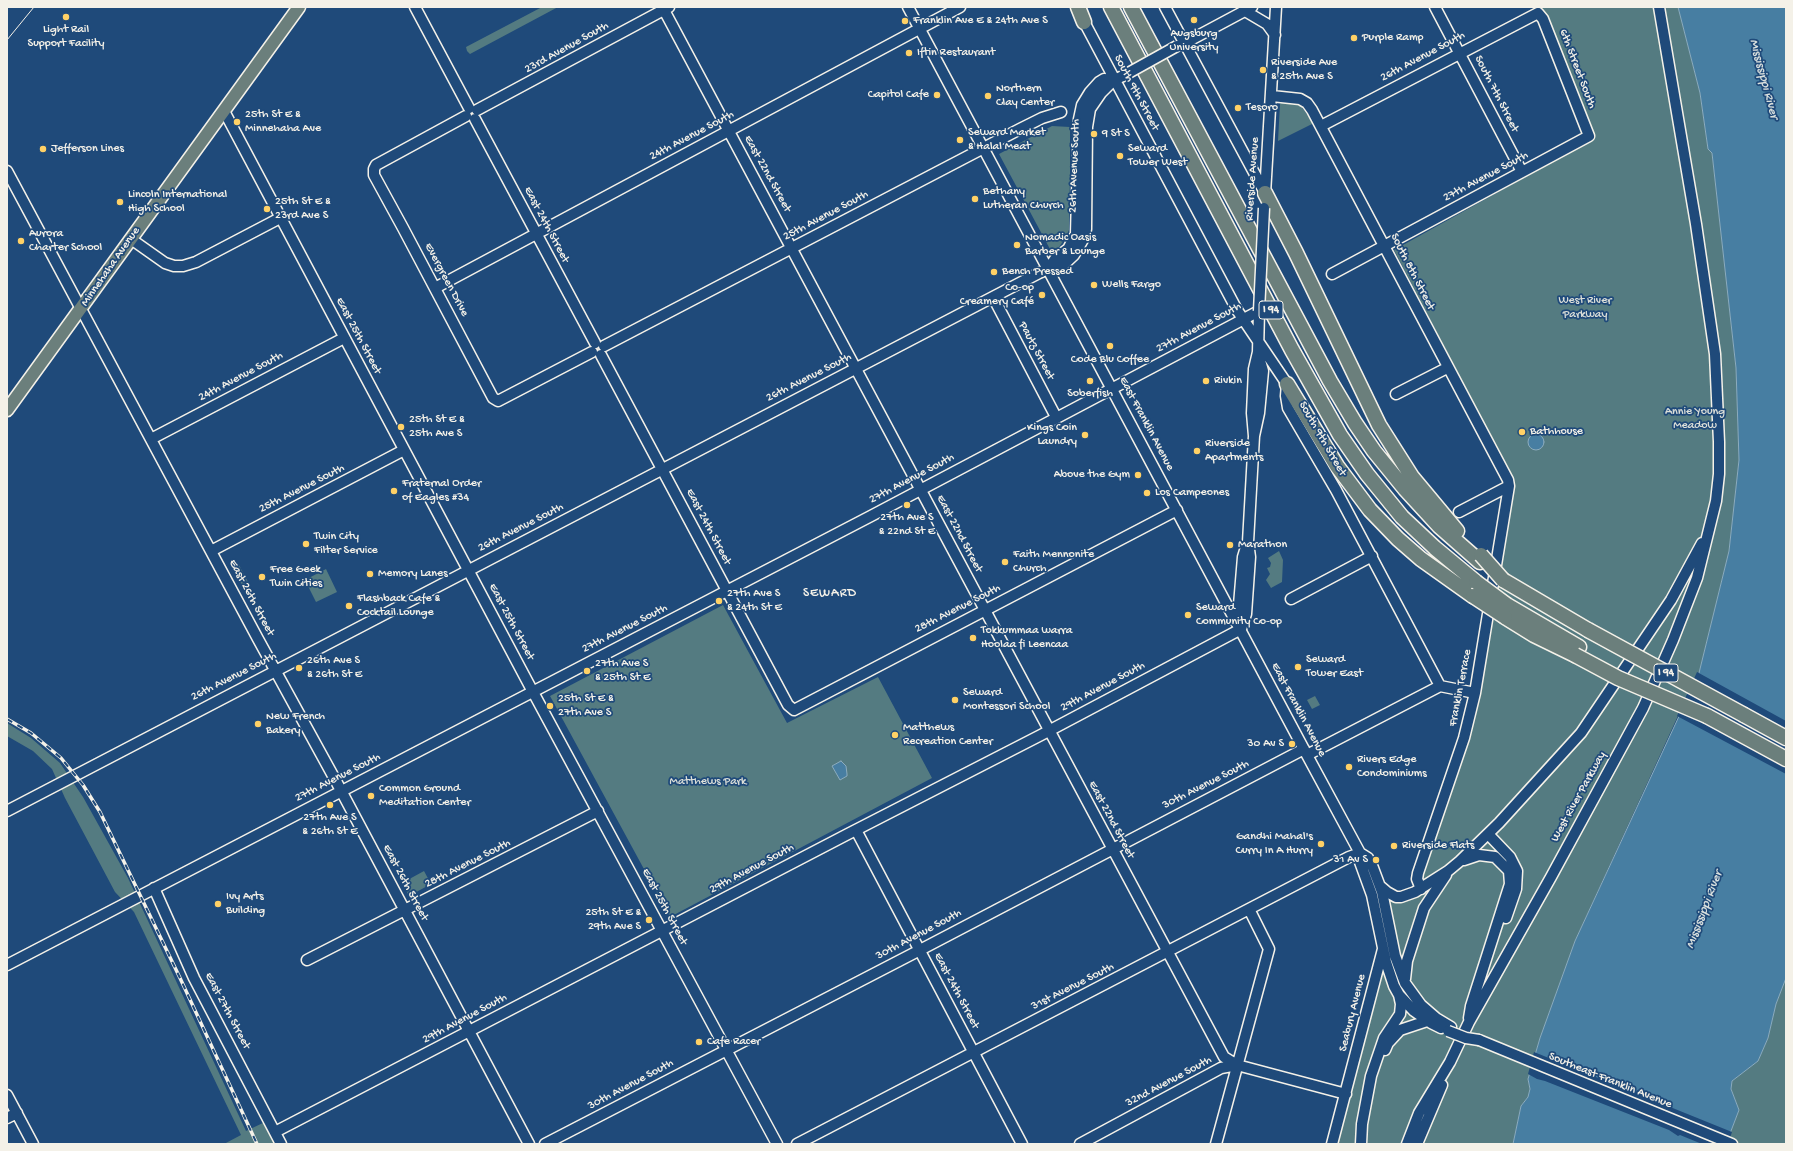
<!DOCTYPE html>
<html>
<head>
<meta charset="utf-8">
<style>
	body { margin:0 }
	#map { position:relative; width:1793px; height:1151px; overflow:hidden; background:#1f4a7a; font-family:"Gochi Hand",sans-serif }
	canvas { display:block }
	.frame { position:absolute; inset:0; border:8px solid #f4f1e8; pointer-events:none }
</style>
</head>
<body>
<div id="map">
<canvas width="1793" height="1151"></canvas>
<div class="frame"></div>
</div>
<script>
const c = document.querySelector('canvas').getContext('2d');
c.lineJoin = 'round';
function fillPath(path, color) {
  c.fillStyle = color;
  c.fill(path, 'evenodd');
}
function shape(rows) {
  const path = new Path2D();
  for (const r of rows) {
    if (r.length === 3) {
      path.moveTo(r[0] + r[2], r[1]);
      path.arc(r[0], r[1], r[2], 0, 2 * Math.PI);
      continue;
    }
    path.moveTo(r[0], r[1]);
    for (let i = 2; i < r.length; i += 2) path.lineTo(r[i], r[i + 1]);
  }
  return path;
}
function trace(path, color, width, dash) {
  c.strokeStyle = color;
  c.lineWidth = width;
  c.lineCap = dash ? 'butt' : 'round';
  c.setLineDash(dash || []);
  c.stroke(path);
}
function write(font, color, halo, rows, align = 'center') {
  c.font = font + ' "Gochi Hand",sans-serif';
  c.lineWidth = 3.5;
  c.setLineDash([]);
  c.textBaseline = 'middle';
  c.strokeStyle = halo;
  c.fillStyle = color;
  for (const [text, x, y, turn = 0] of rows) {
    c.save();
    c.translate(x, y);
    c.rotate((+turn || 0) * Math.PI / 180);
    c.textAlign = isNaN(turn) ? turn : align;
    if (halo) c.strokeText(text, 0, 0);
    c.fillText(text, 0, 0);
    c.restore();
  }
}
const green = shape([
	[542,7,558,7,470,54,467,51,466,47],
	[1533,7,1678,7,1700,93,1708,149,1712,153,1736,368,1739,460,1729,551,1699,673,1698,672,1575,941,1540,1038,1528,1079,1530,1089,1528,1097,1521,1106,1513,1144,1336,1144,1381,976,1389,899,1396,900,1416,896,1474,719,1503,558,1512,495,1510,473,1394,250,1592,140],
	[1283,101,1300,105,1314,123,1278,141,1280,104],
	[1052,126,1070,127,1070,174,1069,230,1064,240,1057,250,1051,251,999,154],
	[1279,551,1283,560,1282,582,1271,588,1266,580,1270,574,1267,568,1270,567,1271,563,1268,558],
	[239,565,248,582,242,585,233,568],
	[326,569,337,592,316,602,305,580],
	[723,605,787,723,878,677,932,778,670,917,550,696],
	[1315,696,1320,705,1312,709,1307,700],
	[7,723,31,738,60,763,83,797,128,878,246,1131,265,1122,277,1144,224,1144,241,1135,134,912,115,892,65,798,52,769,33,751,7,736],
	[424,871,431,884,409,896,402,883],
	[1786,976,1786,1144,1726,1144,1739,1110,1731,1089,1732,1081,1758,1061,1768,1038,1776,1004]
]);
const water = shape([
	[1678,7,1786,7,1786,978,1776,1004,1768,1038,1758,1061,1732,1081,1731,1089,1739,1110,1726,1144,1513,1144,1521,1106,1528,1097,1530,1089,1528,1079,1540,1038,1575,941,1699,673,1729,551,1739,460,1736,368,1712,153,1708,149,1700,93,1678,7],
	[1536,442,8],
	[841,761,846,766,847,774,847,776,840,780,832,766,841,761]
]);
const pier = shape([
	[1697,672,1786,721,1786,774,1677,716],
	[1534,1052,1732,1132,1728,1144,1702,1144,1680,1135,1678,1136,1669,1130,1545,1081,1537,1079,1528,1074]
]);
const minor = shape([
	[415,7,469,108],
	[908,7,1307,755,1360,853,1368,858,1373,868,1382,892,1395,956,1405,983,1421,1005,1436,1018,1451,1027],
	[1165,7,1265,193],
	[1435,7,1522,172],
	[664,10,1224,1057,1237,1065],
	[1245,11,1267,24,1275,35],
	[1081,16,1237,310,1287,384,1286,396,1288,408,1336,490,1440,686],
	[1181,45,1252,7],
	[1272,96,1300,99,1307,103,1312,110,1508,480,1509,486,1475,693,1464,738,1418,873,1417,879,1421,889],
	[477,110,669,7],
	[224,111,533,692,777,1144],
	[466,116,376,165,374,169,374,175,403,228,493,398,498,401,592,352],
	[475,119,595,343],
	[1321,126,1538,13,1543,19,1589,136,1332,274],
	[7,171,258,639,337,783,529,1144],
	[1265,194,1276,7],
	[131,239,165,263,174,266,183,266,196,262,280,218],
	[1048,269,1055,259,1068,249,1076,234,1079,119,1082,105,1090,92,1099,82,1104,79,1114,80],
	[435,288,960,7],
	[993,297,1056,417],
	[604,346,1020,129,1042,118,1061,112],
	[601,355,788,705,794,710,1177,510],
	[1396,394,1447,368],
	[151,439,344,338],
	[1459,512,1509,486],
	[211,551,404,450],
	[1291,599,1372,556],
	[1240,623,1239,605,1243,557,1247,544],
	[1241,629,1246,614,1250,557,1248,542,1254,436,1259,413,1263,371,1258,354],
	[1440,686,1475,693],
	[1307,755,1440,686],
	[7,811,1039,273,1048,269,1060,268,1074,255,1084,238,1086,229,1087,127,1090,109,1101,93,1114,80,1123,76],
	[856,830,1022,1144],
	[1488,834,1510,857,1517,871,1516,889,1506,918],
	[1360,853,1360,862,1372,895,1386,962,1394,986,1399,995,1414,1011,1431,1023,1441,1028],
	[1464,860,1479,855,1495,857,1509,871,1510,884,1471,1006,1469,1018],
	[1380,886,1387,892,1396,897,1401,897,1415,892,1448,871,1460,861,1499,823,1581,733,1671,600,1702,543],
	[154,888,194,978,281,1144],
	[307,960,598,811],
	[7,965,871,516,1259,311,1258,352,1254,369,1252,413,1254,436],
	[1405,979,1407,961,1424,908,1446,875],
	[1479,1040,1732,1144],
	[1385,1050,1388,1043,1400,1030,1427,1021],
	[7,1095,33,1144],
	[7,1118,17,1113],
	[275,1132,848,834,1041,735,1241,629],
	[545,1144,920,950,1304,749],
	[797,1144,1349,857,1360,853],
	[1080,1144,1221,1068,1237,1065,1346,1094],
	[1216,1144,1269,949,1249,909],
	[1332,1144,1383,949],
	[1361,1144,1362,1124,1371,1076,1384,1038,1400,1014,1401,1004,1399,995],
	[1407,1144,1419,1113,1450,1062,1469,1022,1551,877,1643,708,1673,640,1697,578,1716,501,1719,474,1719,442,1715,354,1696,224,1659,7],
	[1417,1144,1442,1085]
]);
const major = shape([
	[7,410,299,7]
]);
const highway = shape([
	[1078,7,1084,22],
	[1111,7,1292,350,1340,435,1367,474,1402,517,1435,548,1476,582],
	[1131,7,1330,381,1355,423,1374,451,1405,489,1439,526,1480,562],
	[1265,193,1296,253,1379,425,1412,477,1457,531],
	[1287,384,1337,466,1370,510,1398,539,1421,559,1473,596],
	[1503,580,1588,630],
	[1507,605,1579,647],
	[1505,617,1534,635,1575,655],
	[1744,715,1786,738],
	[1707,716,1786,759]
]);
const tram = shape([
	[7,40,34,7]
]);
const rail = shape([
	[7,719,31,733,61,758,83,785,100,812,180,978,257,1144]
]);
const minorBridge = shape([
	[1123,76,1177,46],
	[1259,311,1264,208],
	[1448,1031,1466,1038,1479,1040]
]);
const highwayBridge = shape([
	[1481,555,1503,580],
	[1476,582,1507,605],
	[1473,596,1505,617],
	[1588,630,1744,715],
	[1575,655,1618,678,1707,716]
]);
const markers = [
	[66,17,4,"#ffd166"],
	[1194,20,4,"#ffd166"],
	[905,21,4,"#ffd166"],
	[1354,38,4,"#ffd166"],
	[909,53,4,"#ffd166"],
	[1263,70,4,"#ffd166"],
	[937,95,4,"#ffd166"],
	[988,96,4,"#ffd166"],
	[1238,108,4,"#ffd166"],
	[237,122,4,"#ffd166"],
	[1094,134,4,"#ffd166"],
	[960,140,4,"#ffd166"],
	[43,149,4,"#ffd166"],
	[1120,156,4,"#ffd166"],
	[975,199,4,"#ffd166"],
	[120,202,4,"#ffd166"],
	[267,209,4,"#ffd166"],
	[21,241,4,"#ffd166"],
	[1017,245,4,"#ffd166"],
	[994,272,4,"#ffd166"],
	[1094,285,4,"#ffd166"],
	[1042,295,4,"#ffd166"],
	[1110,346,4,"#ffd166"],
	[1090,381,4,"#ffd166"],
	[1206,381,4,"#ffd166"],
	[401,427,4,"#ffd166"],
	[1522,432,4,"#ffd166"],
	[1085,435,4,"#ffd166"],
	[1197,451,4,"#ffd166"],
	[1138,475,4,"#ffd166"],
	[394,491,4,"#ffd166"],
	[1147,493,4,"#ffd166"],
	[907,505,4,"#ffd166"],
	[306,544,4,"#ffd166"],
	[1230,545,4,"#ffd166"],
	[1005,562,4,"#ffd166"],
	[370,574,4,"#ffd166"],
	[262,577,4,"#ffd166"],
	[719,601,4,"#ffd166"],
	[349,606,4,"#ffd166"],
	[1188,615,4,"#ffd166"],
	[973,638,4,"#ffd166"],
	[1298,667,4,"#ffd166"],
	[299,668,4,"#ffd166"],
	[587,671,4,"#ffd166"],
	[955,700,4,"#ffd166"],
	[550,706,4,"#ffd166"],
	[258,724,4,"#ffd166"],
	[895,735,4,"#ffd166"],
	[1292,744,4,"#ffd166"],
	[1349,767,4,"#ffd166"],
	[371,796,4,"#ffd166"],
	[330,805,4,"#ffd166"],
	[1321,844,4,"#ffd166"],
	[1394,846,4,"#ffd166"],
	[1376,860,4,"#ffd166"],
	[218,904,4,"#ffd166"],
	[649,920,4,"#ffd166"],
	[699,1042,4,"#ffd166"]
];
const shields = [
	[1271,310,24],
	[1666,673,24]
];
const shieldNames = [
	["I 94",1271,310],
	["I 94",1666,673]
];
const poiNames = [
	["Franklin Ave E & 24th Ave S",913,21],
	["Light Rail",66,30,"center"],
	["Support Facility",66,44,"center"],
	["Augsburg",1194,34,"center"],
	["University",1194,48,"center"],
	["Purple Ramp",1362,38],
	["Iftin Restaurant",917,53],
	["Riverside Ave",1271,63],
	["& 25th Ave S",1271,77],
	["Northern",996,89],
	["Clay Center",996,103],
	["Capitol Cafe",929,95,"right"],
	["Tesoro",1246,108],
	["25th St E &",245,115],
	["Minnehaha Ave",245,129],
	["Seward Market",968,133],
	["& Halal Meat",968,147],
	["9 St S",1102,134],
	["Jefferson Lines",51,149],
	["Seward",1128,149],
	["Tower West",1128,163],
	["Bethany",983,192],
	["Lutheran Church",983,206],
	["Lincoln International",128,195],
	["High School",128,209],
	["25th St E &",275,202],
	["23rd Ave S",275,216],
	["Aurora",29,234],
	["Charter School",29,248],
	["Nomadic Oasis",1025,238],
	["Barber & Lounge",1025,252],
	["Bench Pressed",1002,272],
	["Wells Fargo",1102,285],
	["Co-op",1034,288,"right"],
	["Creamery Café",1034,302,"right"],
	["Code Blu Coffee",1110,360,"center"],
	["Rivkin",1214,381],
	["Soberfish",1090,394,"center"],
	["25th St E &",409,420],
	["25th Ave S",409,434],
	["Kings Coin",1077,428,"right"],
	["Laundry",1077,442,"right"],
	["Bathhouse",1530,432],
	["Riverside",1205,444],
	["Apartments",1205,458],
	["Above the Gym",1130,475,"right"],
	["Fraternal Order",402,484],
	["of Eagles #34",402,498],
	["Los Campeones",1155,493],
	["27th Ave S",907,518,"center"],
	["& 22nd St E",907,532,"center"],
	["Twin City",314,537],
	["Filter Service",314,551],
	["Marathon",1238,545],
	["Faith Mennonite",1013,555],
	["Church",1013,569],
	["Free Geek",270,570],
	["Twin Cities",270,584],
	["Memory Lanes",378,574],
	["27th Ave S",727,594],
	["& 24th St E",727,608],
	["Flashback Cafe &",357,599],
	["Cocktail Lounge",357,613],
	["Seward",1196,608],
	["Community Co-op",1196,622],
	["Tokkummaa warra",981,631],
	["Hoolaa fi Leencaa",981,645],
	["Seward",1306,660],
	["Tower East",1306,674],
	["26th Ave S",307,661],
	["& 26th St E",307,675],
	["27th Ave S",595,664],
	["& 25th St E",595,678],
	["Seward",963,693],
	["Montessori School",963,707],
	["25th St E &",558,699],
	["27th Ave S",558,713],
	["New French",266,717],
	["Bakery",266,731],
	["Matthews",903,728],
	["Recreation Center",903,742],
	["30 Av S",1284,744,"right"],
	["Rivers Edge",1357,760],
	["Condominiums",1357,774],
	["Common Ground",379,789],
	["Meditation Center",379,803],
	["27th Ave S",330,818,"center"],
	["& 26th St E",330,832,"center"],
	["Gandhi Mahal's",1313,837,"right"],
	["Curry In A Hurry",1313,851,"right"],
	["Riverside Flats",1402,846],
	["31 Av S",1368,860,"right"],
	["Ivy Arts",226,897],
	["Building",226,911],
	["25th St E &",641,913,"right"],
	["29th Ave S",641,927,"right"],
	["Cafe Racer",707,1042]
];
const streetNames = [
	["23rd Avenue South",567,48,-29],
	["26th Avenue South",1423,57,-28],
	["6th Street South",1577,69,69],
	["South 9th Street",1136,93,62],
	["South 7th Street",1496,94,63],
	["24th Avenue South",692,136,-28],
	["26th Avenue South",1075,166,-88],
	["East 22nd Street",767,174,61],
	["27th Avenue South",1486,177,-28],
	["Riverside Avenue",1253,179,-86],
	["25th Avenue South",826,216,-28],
	["East 24th Street",546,225,62],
	["Minnehaha Avenue",111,267,-55],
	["South 8th Street",1412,272,63],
	["Evergreen Drive",446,280,62],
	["27th Avenue South",1199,328,-28],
	["East 25th Street",358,336,62],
	["Pautz Street",1036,351,62],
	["24th Avenue South",241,377,-28],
	["26th Avenue South",809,378,-27],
	["East Franklin Avenue",1146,424,62],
	["South 9th Street",1322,439,60],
	["27th Avenue South",912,479,-28],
	["25th Avenue South",302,489,-27],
	["East 24th Street",708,527,62],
	["26th Avenue South",521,528,-27],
	["East 22nd Street",959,534,62],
	["East 26th Street",251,598,62],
	["28th Avenue South",958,609,-27],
	["East 25th Street",511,622,62],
	["27th Avenue South",625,629,-27],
	["26th Avenue South",234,677,-27],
	["29th Avenue South",1103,687,-28],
	["Franklin Terrace",1461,688,-79],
	["East Franklin Avenue",1298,710,62],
	["27th Avenue South",338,778,-27],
	["30th Avenue South",1206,785,-27],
	["West River Parkway",1579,797,-61],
	["East 22nd Street",1111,820,62],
	["28th Avenue South",468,864,-27],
	["29th Avenue South",752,869,-28],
	["East 26th Street",405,883,62],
	["East 25th Street",664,907,62],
	["30th Avenue South",919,935,-28],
	["31st Avenue South",1073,987,-27],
	["East 24th Street",956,991,62],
	["East 27th Street",227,1011,62],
	["Seabury Avenue",1353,1013,-76],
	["29th Avenue South",465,1019,-28],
	["Southeast Franklin Avenue",1610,1081,22],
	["32nd Avenue South",1169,1082,-28],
	["30th Avenue South",631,1085,-28]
];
const parkNames = [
	["West River",1585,301],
	["Parkway",1585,315],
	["Annie Young",1695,412],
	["Meadow",1695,426],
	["Matthews Park",708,782]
];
const waterNames = [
	["Mississippi River",1763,79,75],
	["Mississippi River",1705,910,-69]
];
const neighbourhoodNames = [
	["SEWARD",830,594]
];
fillPath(green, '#547b81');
fillPath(water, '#477ea2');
trace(water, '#8cacbe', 1);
fillPath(pier, '#1f4a7a');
trace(minor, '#f4f1e8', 13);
trace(major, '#f4f1e8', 15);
trace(highway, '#f4f1e8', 17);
trace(minor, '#1f4a7a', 10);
trace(major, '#6b7f7c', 12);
trace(highway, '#6b7f7c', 14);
trace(tram, '#f4f1e8', 1);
trace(rail, '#f4f1e8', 3.5);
trace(rail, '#1f4a7a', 2, [6]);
trace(minorBridge, '#f4f1e8', 13, []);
trace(highwayBridge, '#f4f1e8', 17, []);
trace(minorBridge, '#1f4a7a', 10);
trace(highwayBridge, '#6b7f7c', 14);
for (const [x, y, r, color] of markers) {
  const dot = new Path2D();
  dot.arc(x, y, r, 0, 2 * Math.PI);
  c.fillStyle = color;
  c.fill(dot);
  trace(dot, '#1f4a7a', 1.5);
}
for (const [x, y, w] of shields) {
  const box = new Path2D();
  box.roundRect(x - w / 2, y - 9, w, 18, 3);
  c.fillStyle = '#1f4a7a';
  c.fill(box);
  trace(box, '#f4f1e8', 1);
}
write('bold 11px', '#f4f1e8', null, shieldNames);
write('12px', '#f4f1e8', '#1f4a7a', poiNames, 'left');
write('12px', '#f4f1e8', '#1f4a7a', streetNames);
write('12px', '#dcdfd9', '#1f4a7a', parkNames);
write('italic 13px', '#dae0de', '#1f4a7a', waterNames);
c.letterSpacing = '1px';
write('13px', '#f4f1e8', '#1f4a7a', neighbourhoodNames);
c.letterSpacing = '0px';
</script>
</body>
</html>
